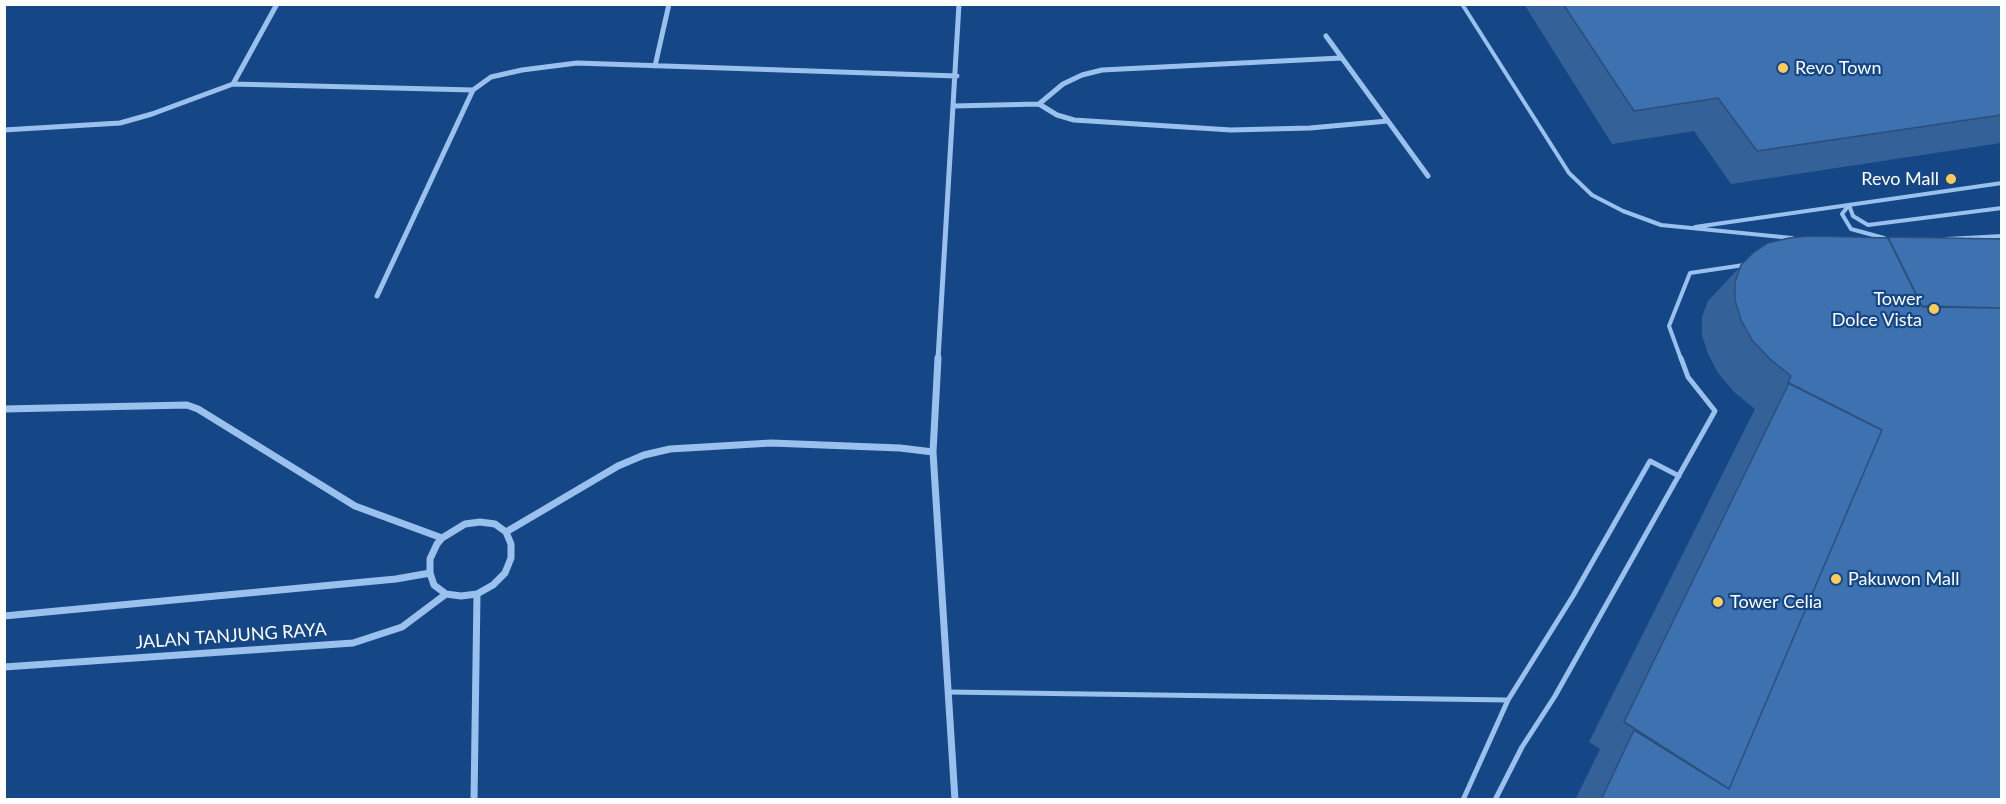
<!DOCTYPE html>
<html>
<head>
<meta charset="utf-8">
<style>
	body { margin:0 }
	#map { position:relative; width:2006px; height:804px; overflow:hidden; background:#154786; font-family:Lato,sans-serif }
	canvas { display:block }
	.frame { position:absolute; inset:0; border:6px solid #fff; pointer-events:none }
</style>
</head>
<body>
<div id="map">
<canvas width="2006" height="804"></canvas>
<div class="frame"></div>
</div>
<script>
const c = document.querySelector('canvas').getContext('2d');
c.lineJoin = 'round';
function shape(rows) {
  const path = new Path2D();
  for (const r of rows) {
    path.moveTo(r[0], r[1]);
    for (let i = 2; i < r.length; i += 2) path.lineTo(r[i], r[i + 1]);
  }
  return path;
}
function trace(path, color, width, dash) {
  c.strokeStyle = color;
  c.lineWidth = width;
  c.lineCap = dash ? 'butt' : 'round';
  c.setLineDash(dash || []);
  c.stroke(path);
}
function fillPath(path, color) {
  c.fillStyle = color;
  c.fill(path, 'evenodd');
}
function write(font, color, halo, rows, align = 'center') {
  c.font = font + ' Lato,sans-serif';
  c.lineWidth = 4.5;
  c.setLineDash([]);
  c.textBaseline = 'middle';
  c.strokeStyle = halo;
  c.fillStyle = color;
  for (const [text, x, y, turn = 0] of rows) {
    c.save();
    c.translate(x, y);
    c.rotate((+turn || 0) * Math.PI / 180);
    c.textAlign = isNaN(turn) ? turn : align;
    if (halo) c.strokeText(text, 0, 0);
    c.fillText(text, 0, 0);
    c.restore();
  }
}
const laneFar1 = shape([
	[1462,4,1569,173,1592,195,1623,211,1661,225,1792,238],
	[1849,205,1853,216,1868,225,2002,208],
	[1849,205,1842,214,1851,229,1884,238],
	[1695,227,2002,183],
	[1947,239,2002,236],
	[1681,359,1669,326,1690,273,1744,265]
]);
const lane = shape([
	[948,692,1508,700],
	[1463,800,1508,700,1573,596,1650,461,1679,476],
	[1495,800,1522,747,1555,696,1715,411,1688,377,1681,358]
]);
const streetFar1 = shape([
	[1326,36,1428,176],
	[655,66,669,4],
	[233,84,277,4],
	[1039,104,1063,84,1082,75,1102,70,1341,58],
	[954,106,1039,104,1057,115,1074,120,1231,130,1310,128,1388,121],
	[4,130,120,123,152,114,233,84,473,90,491,77,522,70,577,63,957,76],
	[377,296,473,90],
	[938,359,959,4]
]);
const street = shape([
	[938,358,933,452,955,800],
	[4,409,187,405,198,409,355,506,442,538],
	[480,522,495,524,506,532,511,544,511,558,505,573,493,585,477,594,461,596,446,594,434,585,430,573,430,559,437,544,442,538,465,524,480,522],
	[506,532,618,466,644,455,670,449,771,443,900,448,933,452],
	[4,616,396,579,430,573],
	[4,667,353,643,402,627,446,594],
	[474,800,477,594]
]);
const wall = shape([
	[1524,4,2001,4,2001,143,1731,184,1694,131,1612,144],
	[1753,253,2001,800,1575,800,1600,749,1589,742,1755,409,1734,392,1718,373,1708,354,1702,335,1702,317,1708,301]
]);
const building = shape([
	[1563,4,2001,4,2001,115,1757,151,1718,98,1634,111,1563,4],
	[1811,236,1888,238,1922,307,2001,308,2001,800,1601,800,1634,730,1729,789,1882,430,1788,383,1791,376,1770,359,1752,340,1741,320,1735,300,1735,282,1741,265,1753,253,1768,243,1789,238,1811,236],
	[1888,237,2001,239,2001,308,1922,306,1888,237],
	[1789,383,1882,430,1729,789,1624,722,1789,383]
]);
const markers = [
	[1783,68,6,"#ffcd57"],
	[1951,179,6,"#ffcd57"],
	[1934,309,6,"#ffcd57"],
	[1836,579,6,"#ffcd57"],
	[1718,602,6,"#ffcd57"]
];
const poiNames = [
	["Revo Town",1795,68],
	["Revo Mall",1939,179,"right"],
	["Tower",1922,299,"right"],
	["Dolce Vista",1922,320,"right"],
	["Pakuwon Mall",1848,579],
	["Tower Celia",1730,602]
];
const streetNames = [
	["JALAN TANJUNG RAYA",231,636,-4]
];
trace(laneFar1, '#9ac1ee', 4);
trace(lane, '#9ac1ee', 5);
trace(streetFar1, '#9ac1ee', 5);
trace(street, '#9ac1ee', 7);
fillPath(wall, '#346197');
fillPath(building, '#3d71b0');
trace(building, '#2b4f7b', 1.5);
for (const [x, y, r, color] of markers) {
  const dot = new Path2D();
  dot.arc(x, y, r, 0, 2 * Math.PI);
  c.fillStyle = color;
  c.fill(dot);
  trace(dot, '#154786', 2);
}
write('18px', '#fff', '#154786', poiNames, 'left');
write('18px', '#fff', '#154786', streetNames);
</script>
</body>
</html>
